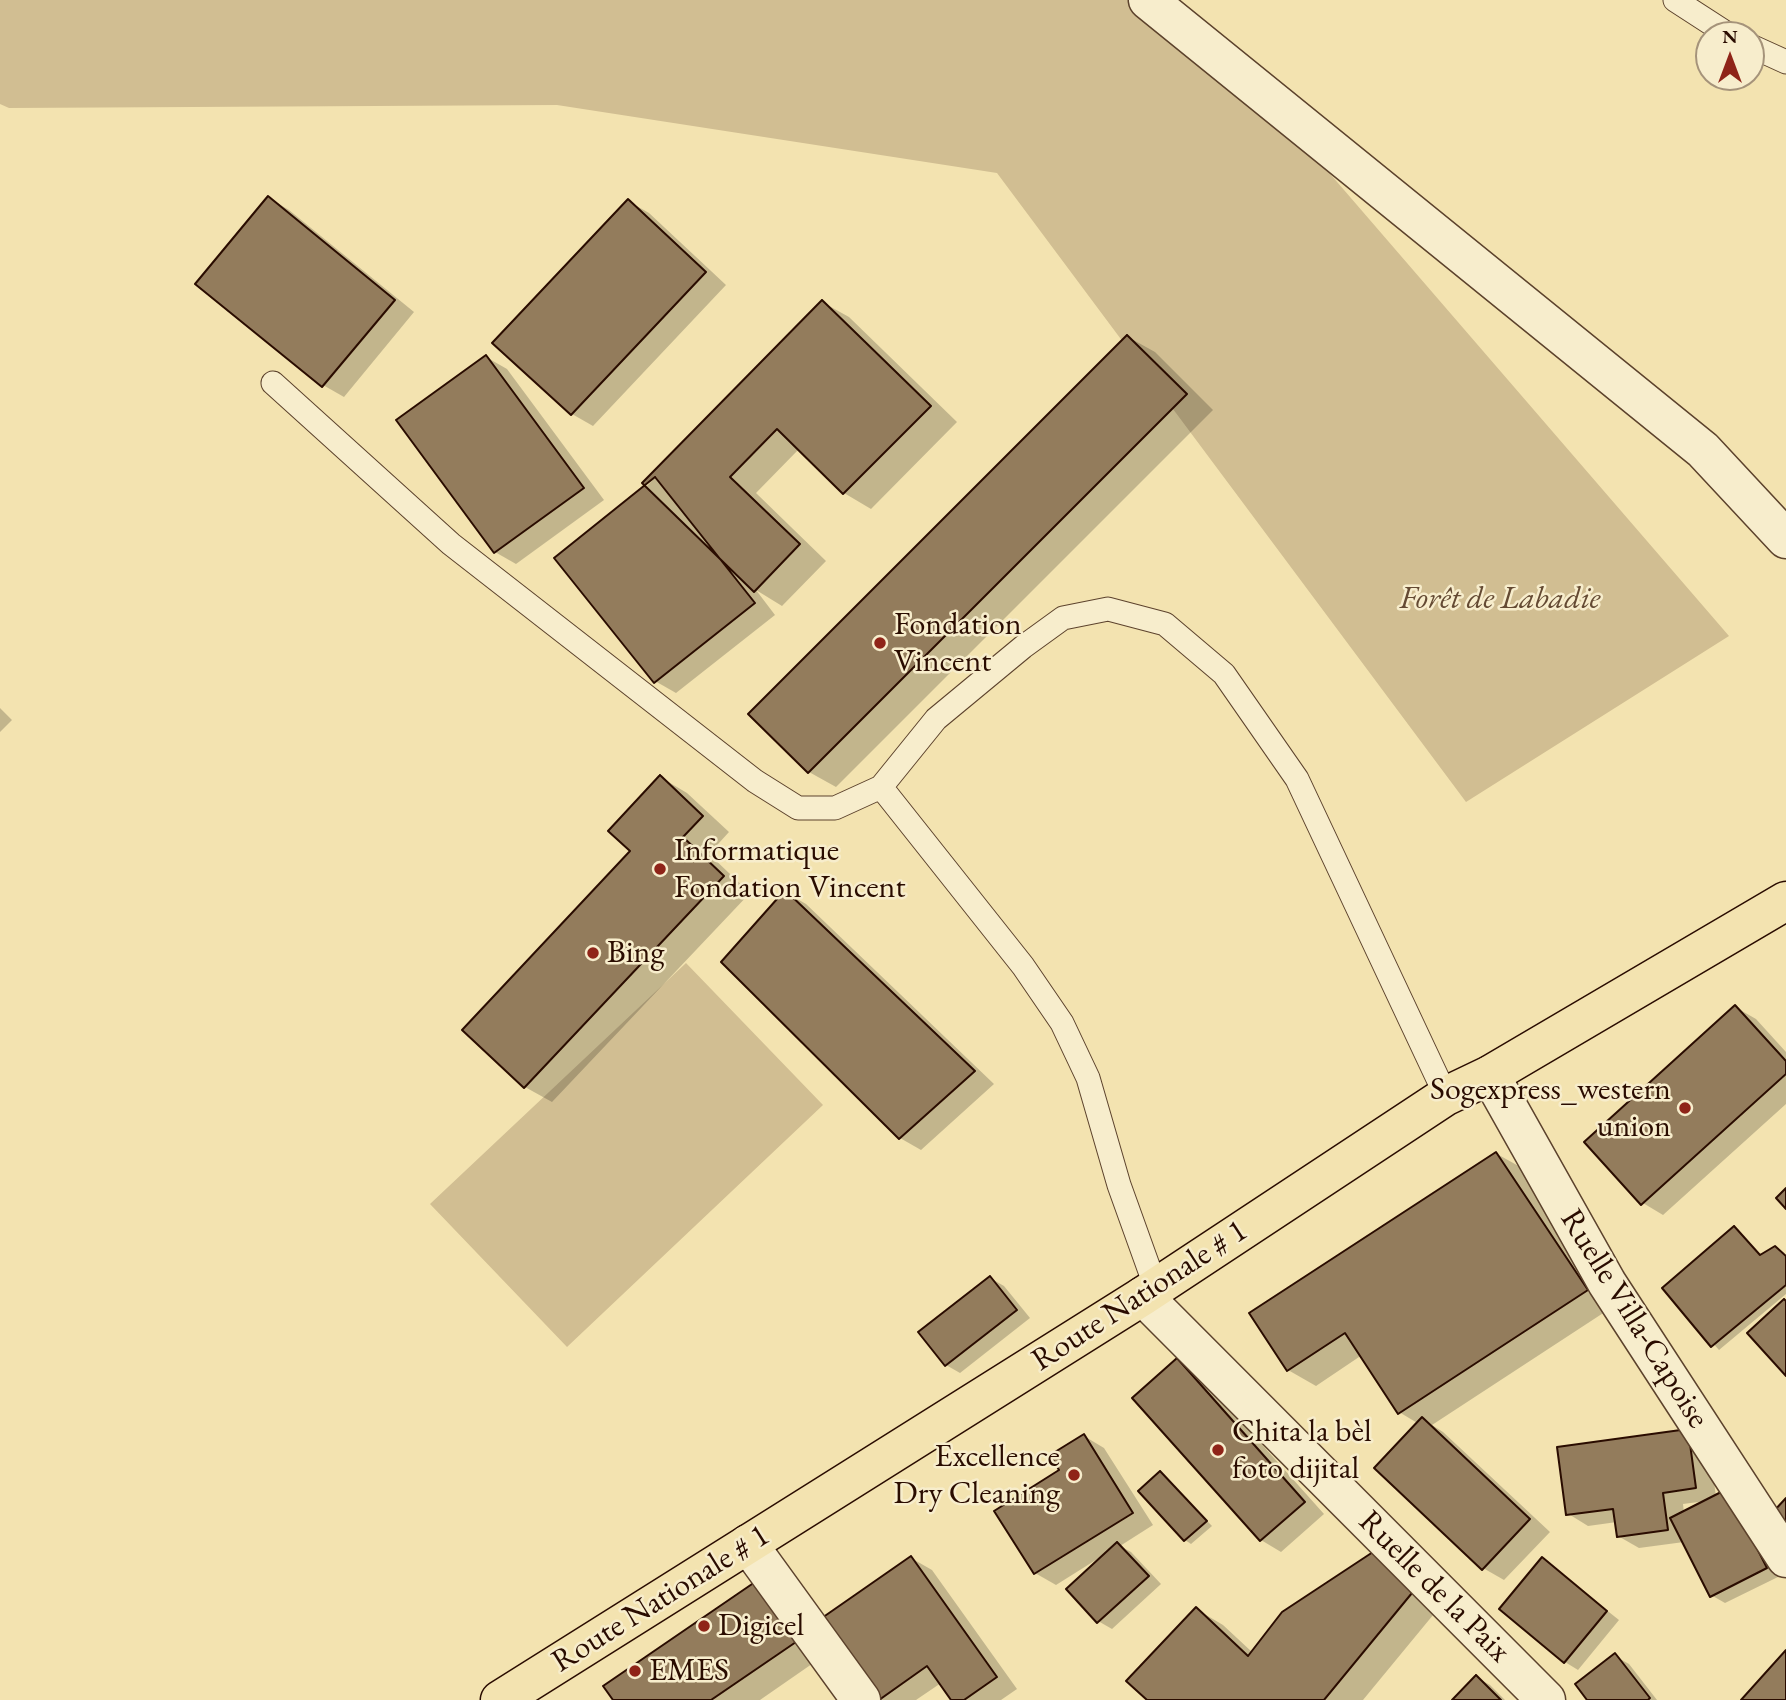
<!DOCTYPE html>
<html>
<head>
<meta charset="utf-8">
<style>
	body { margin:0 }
	#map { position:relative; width:1786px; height:1700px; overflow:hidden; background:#f3e3b0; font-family:"EB Garamond",serif }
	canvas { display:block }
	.north { position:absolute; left:1695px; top:21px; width:70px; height:70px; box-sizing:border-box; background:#f7edcc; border:2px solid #a5937a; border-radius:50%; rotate:0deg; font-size:19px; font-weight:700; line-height:28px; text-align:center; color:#2a0c00 }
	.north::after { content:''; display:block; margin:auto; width:24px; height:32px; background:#8f2418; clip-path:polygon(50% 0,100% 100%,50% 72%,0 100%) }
</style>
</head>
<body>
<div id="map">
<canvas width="1786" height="1700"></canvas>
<div class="north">N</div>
</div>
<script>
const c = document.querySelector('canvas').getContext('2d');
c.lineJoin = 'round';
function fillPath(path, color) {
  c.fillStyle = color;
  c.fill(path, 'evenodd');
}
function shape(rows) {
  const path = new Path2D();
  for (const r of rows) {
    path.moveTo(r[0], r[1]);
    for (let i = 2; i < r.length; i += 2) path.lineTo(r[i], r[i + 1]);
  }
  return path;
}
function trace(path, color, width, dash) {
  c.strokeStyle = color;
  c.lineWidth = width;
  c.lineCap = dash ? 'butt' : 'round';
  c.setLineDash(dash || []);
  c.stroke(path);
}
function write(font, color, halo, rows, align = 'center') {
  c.font = font + ' "EB Garamond",serif';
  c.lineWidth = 5;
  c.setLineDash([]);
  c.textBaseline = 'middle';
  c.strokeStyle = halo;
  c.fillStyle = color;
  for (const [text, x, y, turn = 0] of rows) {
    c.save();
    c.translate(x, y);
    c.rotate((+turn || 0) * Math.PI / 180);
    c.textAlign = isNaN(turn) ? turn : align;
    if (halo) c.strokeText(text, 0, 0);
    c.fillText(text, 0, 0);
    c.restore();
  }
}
const green = shape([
	[0,0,1180,0,1729,636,1466,802,997,173,557,105,9,108,0,104],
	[686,963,823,1105,567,1347,430,1204]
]);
const shadow = shape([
	[269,198,289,210,414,312,344,397,323,385],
	[628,201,649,213,726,285,593,426,572,414],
	[822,302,849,317,957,422,871,509,844,493,799,449,756,493,826,561,782,606,756,590,775,615,676,693,655,681,647,486],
	[1128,337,1155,352,1213,410,836,787,809,772],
	[486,357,507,369,604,500,516,564,495,552],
	[0,708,12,720,0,732],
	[660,777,687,793,729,832,709,854,750,893,552,1102,525,1087,464,1030,633,851],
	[785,892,806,904,994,1084,921,1150,900,1138],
	[1735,1007,1756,1019,1786,1052,1786,1104,1663,1215,1643,1203],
	[1497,1154,1524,1169,1614,1306,1432,1425,1443,1432,1550,1532,1504,1580,1483,1568,1419,1424,1399,1412,1362,1355,1316,1386,1288,1370],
	[1734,1228,1762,1256,1775,1248,1786,1256,1786,1294,1719,1350,1664,1288],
	[990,1278,1004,1286,1030,1318,960,1373,946,1365],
	[1177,1361,1198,1373,1324,1514,1281,1552,1261,1540],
	[1084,1436,1104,1448,1153,1525,1120,1546,1131,1552,1161,1584,1112,1629,1098,1621,1099,1558,1056,1585,1035,1573,1062,1470],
	[1709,1443,1716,1497,1780,1576,1725,1603,1711,1595,1684,1542,1639,1548,1618,1536,1617,1522,1588,1526,1567,1513,1559,1448],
	[1706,1501,1684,1513,1683,1504],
	[1160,1473,1212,1526,1191,1544,1185,1540],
	[1376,1552,1438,1609,1363,1700,1149,1700,1196,1609,1223,1625,1252,1652],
	[911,1558,932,1570,1017,1689,1001,1700,954,1700,941,1683,916,1700,878,1700],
	[1542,1559,1619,1620,1578,1670,1565,1662],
	[755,1584,822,1657,760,1700,615,1700],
	[1615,1656,1629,1664,1657,1700,1589,1700],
	[1476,1677,1490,1685,1505,1700,1454,1700]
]);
const building = shape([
	[268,196,395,300,322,387,195,284,268,196],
	[628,199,706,272,571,415,492,343,628,199],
	[822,300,931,406,843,494,777,429,730,477,800,544,754,592,642,483,822,300],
	[1127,335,1187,394,808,773,748,714,1127,335],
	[486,355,584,488,494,553,396,420,486,355],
	[655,477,755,603,654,683,554,558,655,477],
	[660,775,703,816,683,837,724,876,524,1088,462,1030,630,851,608,831,660,775],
	[785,890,975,1071,899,1139,721,962,785,890],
	[1735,1005,1786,1061,1786,1074,1641,1205,1584,1142,1735,1005],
	[1496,1152,1588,1290,1398,1414,1345,1333,1287,1371,1249,1313,1496,1152],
	[1786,1188,1786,1209,1776,1198,1786,1188],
	[1734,1226,1760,1255,1775,1246,1786,1256,1786,1285,1711,1347,1662,1288,1734,1226],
	[990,1276,1017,1310,945,1366,918,1332,990,1276],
	[1784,1299,1786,1301,1786,1376,1747,1333,1784,1299],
	[1177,1358,1305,1502,1260,1541,1132,1398,1177,1358],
	[1422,1417,1530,1519,1482,1570,1374,1468,1422,1417],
	[1688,1429,1696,1488,1663,1493,1668,1530,1617,1537,1613,1509,1566,1515,1557,1447,1688,1429],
	[1084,1434,1133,1513,1034,1574,994,1511,1059,1470,1050,1455,1084,1434],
	[1160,1471,1207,1521,1184,1541,1138,1491,1160,1471],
	[1727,1489,1767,1568,1710,1597,1670,1518,1727,1489],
	[1786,1498,1786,1524,1773,1512,1786,1498],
	[1117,1542,1149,1576,1097,1623,1066,1589,1117,1542],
	[1376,1550,1412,1593,1324,1700,1147,1700,1126,1681,1196,1607,1248,1656,1282,1612,1376,1550],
	[911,1556,997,1677,964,1700,951,1700,927,1666,879,1700,819,1620,911,1556],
	[1542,1557,1607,1611,1564,1663,1499,1609,1542,1557],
	[755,1582,796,1642,711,1700,613,1700,603,1686,755,1582],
	[1786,1650,1786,1700,1741,1700,1786,1650],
	[1615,1653,1650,1698,1648,1700,1587,1700,1575,1684,1615,1653],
	[1476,1675,1501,1700,1452,1700,1476,1675]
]);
const service = shape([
	[1675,0,1729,35],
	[1751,46,1786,62],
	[273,383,451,544,755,781,798,808,835,808,881,787,936,719,1023,647,1063,618,1108,609,1165,624,1224,674,1297,779,1446,1096],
	[881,787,1023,966,1062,1023,1088,1078,1119,1185,1156,1288]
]);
const minor = shape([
	[1490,1075,1607,1283,1786,1558],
	[1143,1296,1546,1700],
	[748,1544,861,1700]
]);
const tertiary = shape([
	[1148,0,1703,450,1786,539]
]);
const primary = shape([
	[500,1700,1143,1296,1446,1096,1490,1075,1786,901]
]);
const markers = [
	[880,643,7,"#8f2418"],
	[660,869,7,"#8f2418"],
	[593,953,7,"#8f2418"],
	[1685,1108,7,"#8f2418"],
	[1218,1450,7,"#8f2418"],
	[1074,1475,7,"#8f2418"],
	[704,1626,7,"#8f2418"],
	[635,1671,7,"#8f2418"]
];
const parkNames = [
	["Forêt de Labadie",1500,599]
];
const poiNames = [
	["Fondation",894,625],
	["Vincent",894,662],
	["Informatique",674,851],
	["Fondation Vincent",674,888],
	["Bing",607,953],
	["Sogexpress_western",1671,1090,"right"],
	["union",1671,1127,"right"],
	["Chita la bèl",1232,1432],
	["foto dijital",1232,1469],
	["Excellence",1060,1457,"right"],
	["Dry Cleaning",1060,1494,"right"],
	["Digicel",718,1626],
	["EMES",649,1671]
];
const streetNames = [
	["Route Nationale # 1",1140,1296,-33],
	["Ruelle Villa-Capoise",1634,1319,58],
	["Ruelle de la Paix",1434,1587,45],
	["Route Nationale # 1",661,1599,-32]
];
fillPath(green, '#d1be92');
fillPath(shadow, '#0003');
fillPath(building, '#937c5c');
trace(building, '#2a0c00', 2);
trace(service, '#5c422c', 25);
trace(minor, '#5c422c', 41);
trace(tertiary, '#5c422c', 41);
trace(primary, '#2a0c00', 41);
trace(service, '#f7edcc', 23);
trace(minor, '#f7edcc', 38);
trace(tertiary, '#f7edcc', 38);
trace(primary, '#f3e3b0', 38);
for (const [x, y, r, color] of markers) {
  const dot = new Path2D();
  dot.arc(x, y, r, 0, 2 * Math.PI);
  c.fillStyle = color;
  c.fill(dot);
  trace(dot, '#f7edcc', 2.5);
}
write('italic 32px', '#644a33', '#f7edcc', parkNames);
write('32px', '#2a0c00', '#f7edcc', poiNames, 'left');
write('32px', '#2a0c00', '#f7edcc', streetNames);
</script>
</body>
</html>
